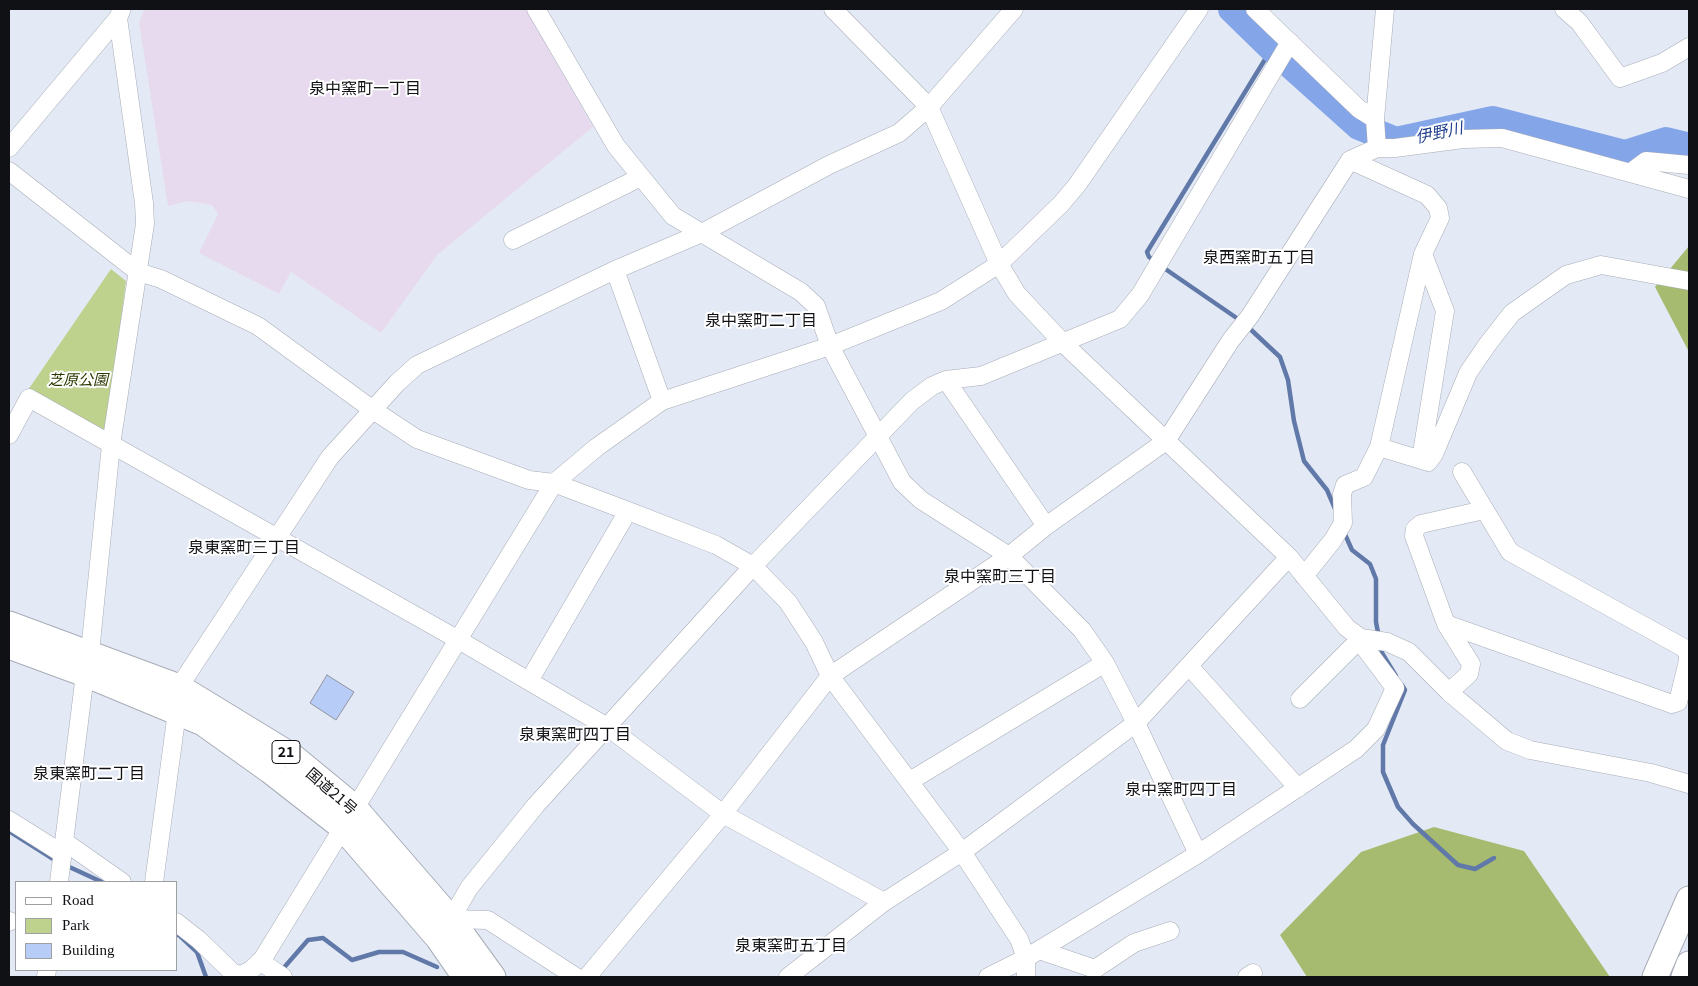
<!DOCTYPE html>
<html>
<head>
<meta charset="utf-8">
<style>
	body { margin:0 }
	#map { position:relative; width:1698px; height:986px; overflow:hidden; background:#e4eaf5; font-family:Georgia,serif }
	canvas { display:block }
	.frame { position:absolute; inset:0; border:10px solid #101115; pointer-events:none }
	.legend { position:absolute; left:15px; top:881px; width:162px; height:90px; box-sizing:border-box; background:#fff; border:1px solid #9fa0a1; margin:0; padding:6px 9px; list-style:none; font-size:15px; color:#101115 }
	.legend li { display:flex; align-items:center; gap:10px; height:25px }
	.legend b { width:25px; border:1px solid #9fa0a1 }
</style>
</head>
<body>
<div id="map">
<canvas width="1698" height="986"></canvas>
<div class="frame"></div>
<ul class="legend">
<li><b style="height:6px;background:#fff"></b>Road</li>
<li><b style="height:14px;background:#bed28e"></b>Park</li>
<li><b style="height:14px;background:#b7ccf6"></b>Building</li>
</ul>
</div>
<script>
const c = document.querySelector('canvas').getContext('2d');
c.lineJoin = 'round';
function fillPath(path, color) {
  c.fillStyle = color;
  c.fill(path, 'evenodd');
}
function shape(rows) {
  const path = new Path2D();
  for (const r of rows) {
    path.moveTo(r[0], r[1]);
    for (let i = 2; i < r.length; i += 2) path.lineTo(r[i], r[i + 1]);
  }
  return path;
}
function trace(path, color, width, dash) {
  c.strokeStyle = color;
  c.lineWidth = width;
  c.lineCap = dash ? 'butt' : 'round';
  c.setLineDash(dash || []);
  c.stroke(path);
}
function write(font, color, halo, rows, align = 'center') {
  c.font = font + ' Georgia,"Noto Sans JP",serif';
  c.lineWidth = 4;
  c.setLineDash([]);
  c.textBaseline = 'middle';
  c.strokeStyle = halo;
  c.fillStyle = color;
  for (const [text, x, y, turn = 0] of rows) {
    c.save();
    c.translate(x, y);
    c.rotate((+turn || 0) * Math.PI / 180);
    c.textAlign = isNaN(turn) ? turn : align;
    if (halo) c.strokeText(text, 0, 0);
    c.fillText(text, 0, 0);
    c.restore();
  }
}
const education = shape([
	[145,9,526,9,593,127,437,255,381,333,291,272,279,294,199,253,218,214,212,205,188,201,168,206,139,22]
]);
const green = shape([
	[111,269,126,281,107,428,97,432,28,390]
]);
const forest = shape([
	[1689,246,1689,352,1655,287],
	[1434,827,1524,851,1610,977,1307,977,1280,935,1361,852]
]);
const stream = shape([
	[1155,261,1149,257,1147,252,1272,48],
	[1161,266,1241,321],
	[1247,326,1280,357,1288,380,1294,421,1304,461,1327,490,1336,511],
	[1343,530,1352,550,1370,564,1376,579,1376,622,1379,638],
	[1381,645,1382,653,1396,676],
	[1402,685,1405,690,1383,745,1383,772,1398,807,1413,824,1458,865,1475,869,1494,858],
	[9,831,58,862],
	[65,865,102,882],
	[176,935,179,935,197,952,206,977],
	[281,971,308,940,323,938,352,960,379,952,403,952,437,967]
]);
const river = shape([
	[1232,9,1272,48,1359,126,1396,141,1493,120,1625,154,1666,141,1687,146]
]);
const building = shape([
	[327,675,354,692,336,720,310,703,327,675]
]);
const minor = shape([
	[536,9,616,146,673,216,801,292,816,306,830,346,902,482,921,500,1009,556,1082,630,1105,663,1136,723,1198,854],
	[833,9,929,107,999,264,1017,294,1064,344,1289,557,1347,628,1361,638,1387,642,1409,652,1449,692,1507,741,1530,750,1651,773,1689,784],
	[1255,9,1359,109,1375,119],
	[1564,9,1579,22,1620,78,1662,63,1689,47],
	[9,148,118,18,121,11],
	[1377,148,1375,119,1385,9],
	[9,171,138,272,161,279,258,326,373,410,417,439,529,480,554,483,628,511,716,545,753,566,788,602,814,642,830,676,962,852,1019,939,1026,958,1026,977],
	[1630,173,1646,161,1689,165],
	[513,240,641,177],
	[615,270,662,401],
	[946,380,1046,526],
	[9,435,29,398,457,639,609,728,723,814,884,902],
	[1379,447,1428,462,1434,454,1468,373,1487,345,1512,313,1566,275,1601,265,1689,281],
	[1421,459,1445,311,1423,254],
	[1304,576,1333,540,1343,523,1342,494,1345,485,1364,477,1379,447,1423,254,1440,218,1438,208,1427,195,1350,160],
	[1446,624,1672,704,1678,702,1688,661,1688,654,1684,648,1510,552,1462,472],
	[1189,666,1298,788],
	[529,681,628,511],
	[179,687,330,457,397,383,417,365,615,270,702,233,829,165,899,133,929,107,1014,9],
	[1449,692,1469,674,1471,664,1446,624,1414,536,1415,529,1421,524,1484,510],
	[1300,699,1361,638],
	[910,781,1105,663],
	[9,820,63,854],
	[65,842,122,882],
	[59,882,85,674,90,652,111,445,145,224,144,203,118,18],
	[154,882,177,712],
	[9,922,10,921],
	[176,922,199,940,233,973,241,975,251,970,262,960,554,483,597,447,662,401,830,346,941,301,999,264,1061,204,1077,185,1199,9],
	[1039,950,1095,969,1134,943,1170,931],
	[260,961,283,977],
	[46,977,47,970],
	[576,977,488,920,451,919,469,888,536,805,753,566,912,401,932,386,946,380,981,376,1120,319,1140,295,1290,42],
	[587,977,723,814,830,676,1009,556,1046,526,1166,441,1231,340,1250,316,1350,160,1377,148,1395,148,1463,139,1502,138,1689,189],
	[788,977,884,902,962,852,1136,723,1289,557],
	[988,977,1026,958,1198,854,1356,749,1376,729,1395,688,1365,648,1361,638],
	[1247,977,1253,973]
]);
const highway = shape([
	[9,624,179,687,292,756,354,807,451,919,493,977],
	[9,646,85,674,203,723,269,770,342,827,438,938,465,977],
	[1655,977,1689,899],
	[1684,977,1689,964]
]);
const shields = [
	[286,752,28]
];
const shieldNames = [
	["21",286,752]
];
const parkNames = [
	["芝原公園",78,379]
];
const streetNames = [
	["国道21号",332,791,41]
];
const neighbourhoodNames = [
	["泉中窯町一丁目",365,88],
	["泉西窯町五丁目",1259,257],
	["泉中窯町二丁目",761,320],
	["泉東窯町三丁目",244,547],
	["泉中窯町三丁目",1000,576],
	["泉東窯町四丁目",575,734],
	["泉東窯町二丁目",89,773],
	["泉中窯町四丁目",1181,789],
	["泉東窯町五丁目",791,945]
];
const waterNames = [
	["伊野川",1439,132,-12]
];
fillPath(education, '#e7daee');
fillPath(green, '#bed28e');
fillPath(forest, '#a6bb6f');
trace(stream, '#6179a9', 4.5);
trace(river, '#84a5e8', 28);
fillPath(building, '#b7ccf6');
trace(building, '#8f949e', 1);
trace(minor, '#a7acb7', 19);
trace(highway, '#a7acb7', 27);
trace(minor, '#fff', 18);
trace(highway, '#fff', 25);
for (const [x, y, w] of shields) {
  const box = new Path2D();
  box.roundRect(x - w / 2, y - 11.5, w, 23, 4);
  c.fillStyle = '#fff';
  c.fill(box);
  trace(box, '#101115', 1);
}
write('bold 14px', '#101115', null, shieldNames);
write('italic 15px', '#2c3800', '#fff', parkNames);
write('15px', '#101115', '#fff', streetNames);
write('16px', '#101115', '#fff', neighbourhoodNames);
write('italic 16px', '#1f3f8c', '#fff', waterNames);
</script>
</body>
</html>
